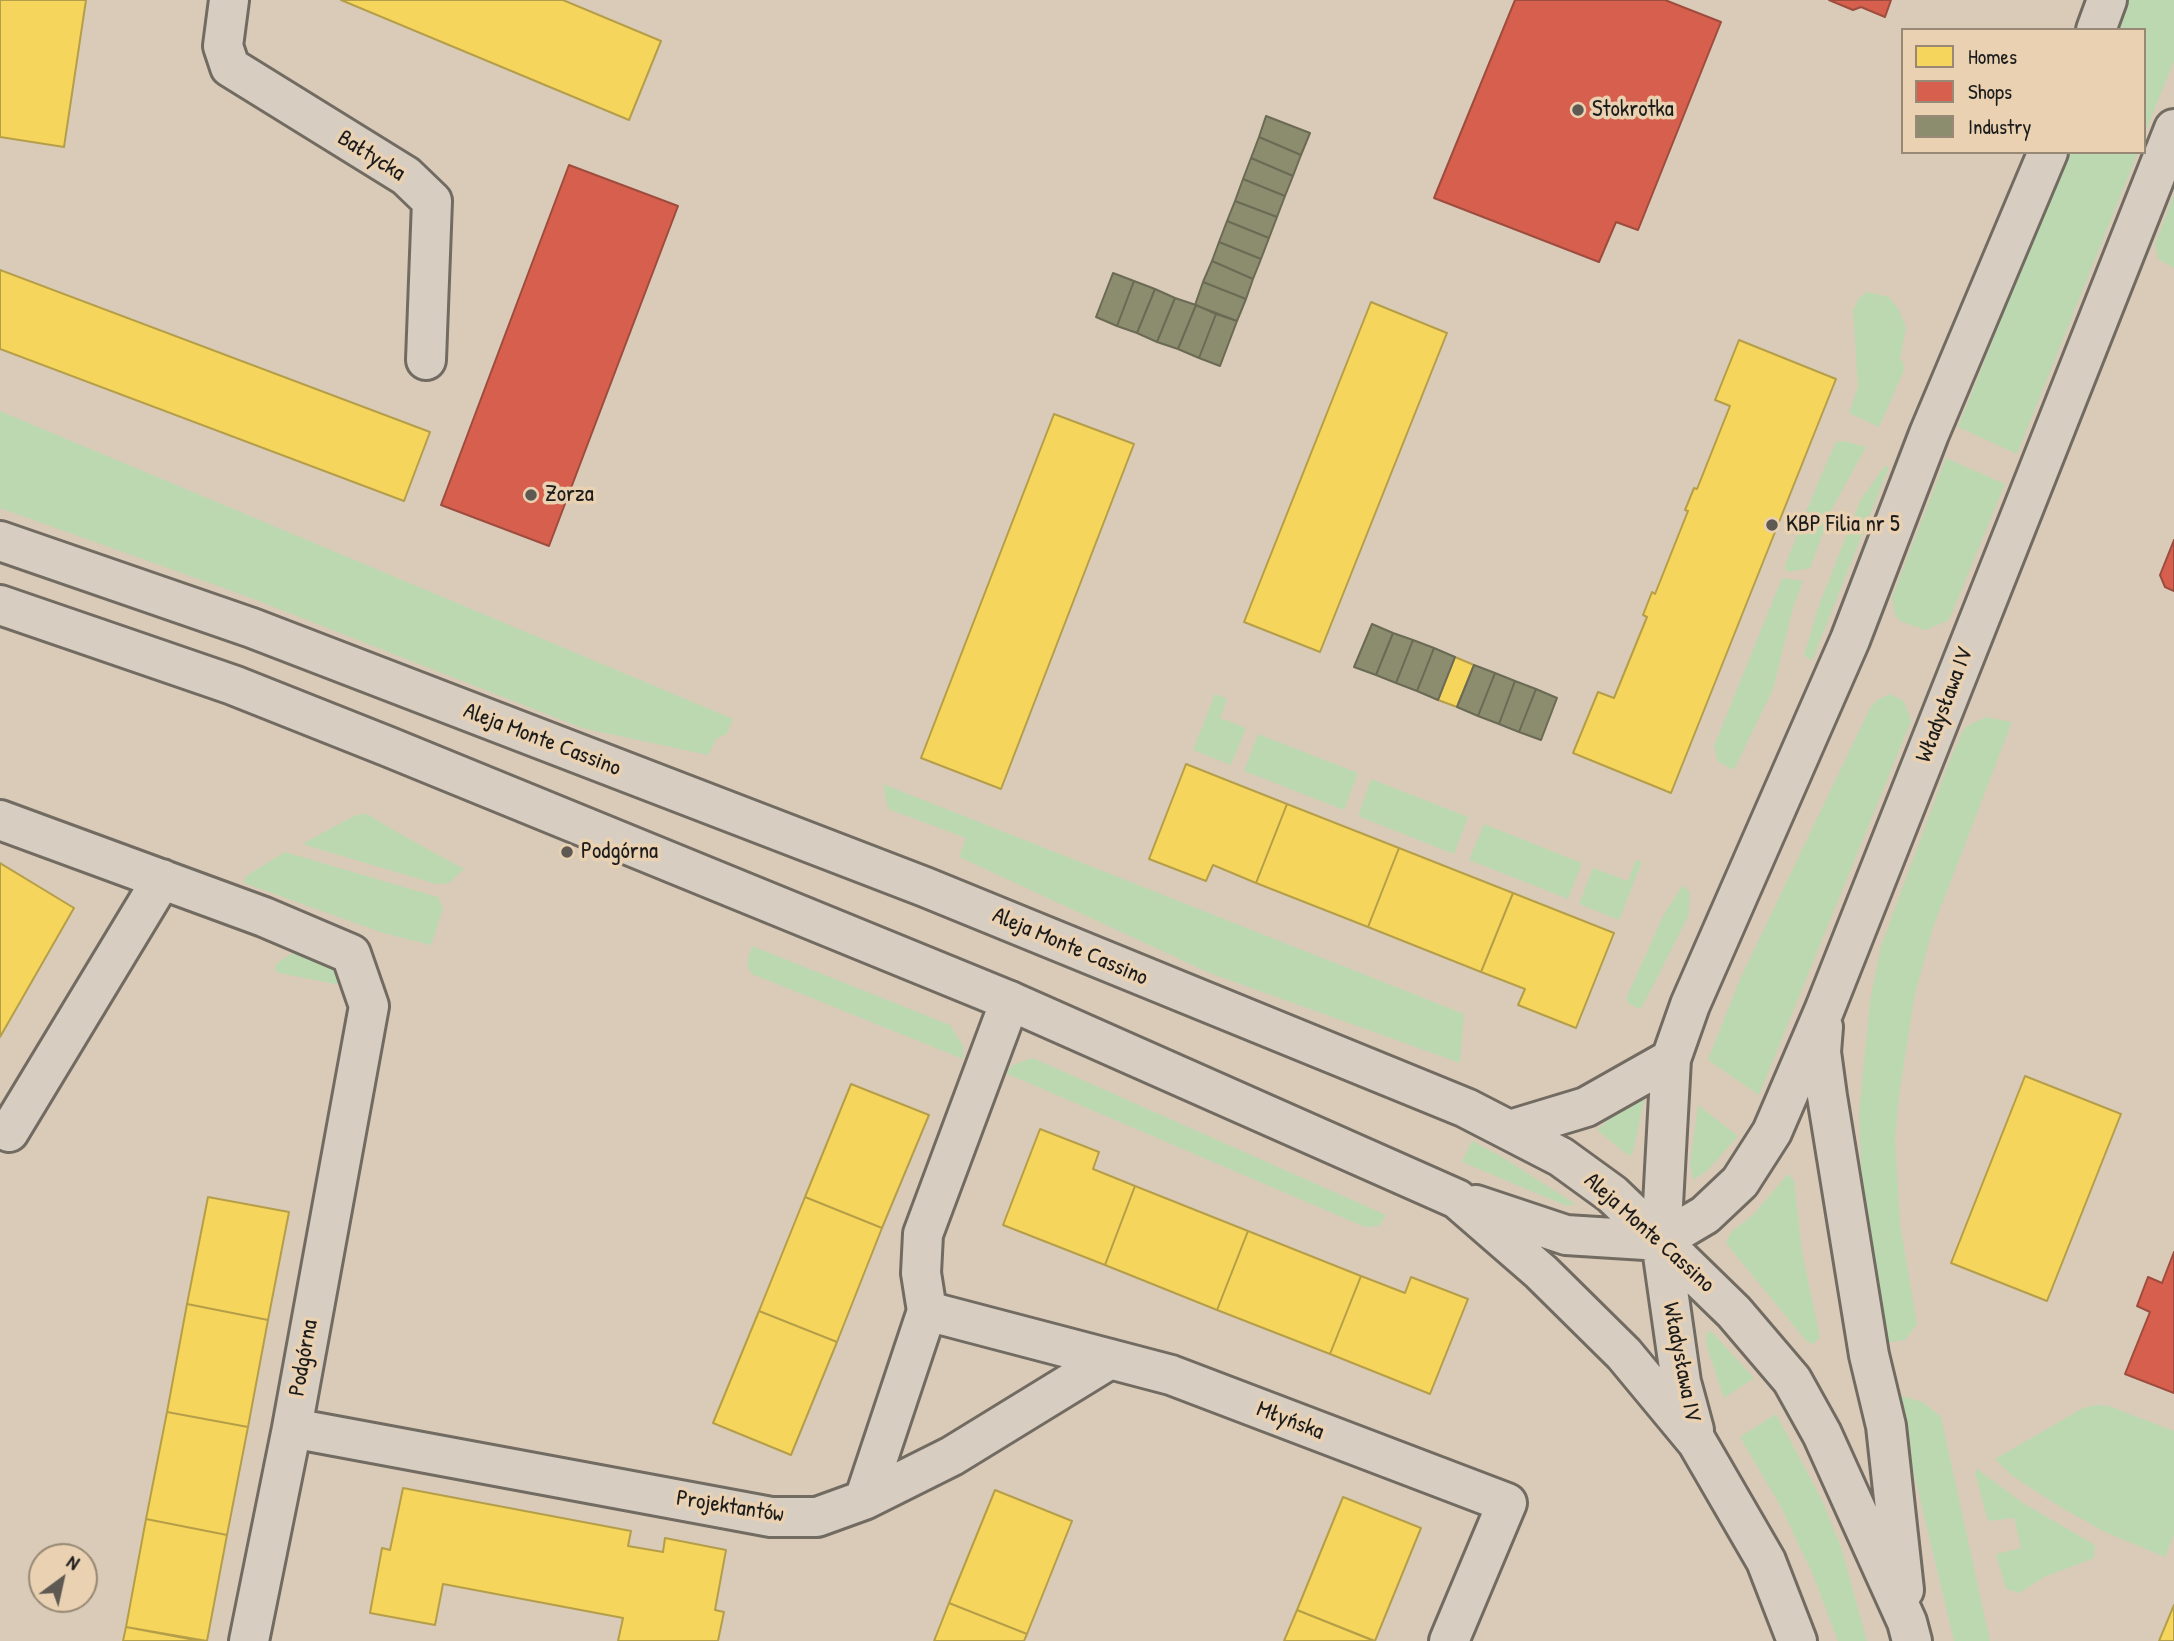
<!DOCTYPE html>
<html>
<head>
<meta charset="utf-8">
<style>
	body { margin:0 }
	#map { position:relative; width:2174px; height:1641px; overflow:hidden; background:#dacbb8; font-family:"Patrick Hand",sans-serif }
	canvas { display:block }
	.legend { position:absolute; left:1901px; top:28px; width:245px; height:126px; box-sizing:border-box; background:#e9d1b1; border:2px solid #978975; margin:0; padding:9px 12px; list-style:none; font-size:21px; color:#1c1c1c }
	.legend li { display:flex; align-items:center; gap:14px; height:35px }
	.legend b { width:35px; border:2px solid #978975 }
	.north { position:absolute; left:28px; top:1543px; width:70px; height:70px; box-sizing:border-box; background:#e9d1b1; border:2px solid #978975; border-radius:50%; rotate:33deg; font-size:19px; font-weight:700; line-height:28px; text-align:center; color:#1c1c1c }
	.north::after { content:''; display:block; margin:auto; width:24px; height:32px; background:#5e5953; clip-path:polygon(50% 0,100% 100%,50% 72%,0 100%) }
</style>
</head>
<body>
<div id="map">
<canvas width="2174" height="1641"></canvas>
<ul class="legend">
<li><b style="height:19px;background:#f6d55c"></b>Homes</li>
<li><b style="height:19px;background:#d6604d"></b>Shops</li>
<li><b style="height:19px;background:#8c8c6e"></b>Industry</li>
</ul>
<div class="north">N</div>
</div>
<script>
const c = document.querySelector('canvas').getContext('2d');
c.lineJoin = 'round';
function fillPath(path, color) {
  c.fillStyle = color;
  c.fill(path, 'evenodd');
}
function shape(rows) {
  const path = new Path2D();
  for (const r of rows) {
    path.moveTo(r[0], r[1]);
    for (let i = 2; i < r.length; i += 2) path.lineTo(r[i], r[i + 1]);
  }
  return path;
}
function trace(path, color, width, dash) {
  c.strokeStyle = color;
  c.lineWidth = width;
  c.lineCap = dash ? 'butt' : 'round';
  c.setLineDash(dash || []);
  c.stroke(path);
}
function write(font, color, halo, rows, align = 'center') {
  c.font = font + ' "Patrick Hand",sans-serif';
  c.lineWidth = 7;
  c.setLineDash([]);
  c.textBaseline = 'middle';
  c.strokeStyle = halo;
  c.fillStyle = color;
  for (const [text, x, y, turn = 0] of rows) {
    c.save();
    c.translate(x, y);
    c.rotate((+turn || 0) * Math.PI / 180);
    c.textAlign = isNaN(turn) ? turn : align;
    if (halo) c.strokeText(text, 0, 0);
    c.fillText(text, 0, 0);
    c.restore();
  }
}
const green = shape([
	[2128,0,2174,0,2174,61,2144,135,2144,30,2116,30],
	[2068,152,2138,152,2017,454,1958,427],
	[2174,194,2174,268,2158,259,2155,244],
	[1867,292,1889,297,1899,310,1906,327,1900,360,1903,361,1904,370,1879,427,1849,413,1858,387,1853,310,1859,298],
	[0,411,733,719,727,734,716,739,708,755,582,728,246,596,0,508],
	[1844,441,1866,447,1832,509,1810,568,1789,572,1785,569,1786,563,1817,485,1836,442],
	[1946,458,2005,484,1949,620,1925,630,1900,621,1895,615,1892,597],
	[1885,466,1889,467,1812,661,1804,655,1819,605,1861,499],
	[1782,578,1803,581,1793,608,1773,689,1734,770,1718,762,1714,746],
	[1215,694,1227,699,1220,718,1246,728,1231,765,1193,750],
	[1890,694,1904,701,1911,721,1759,1095,1708,1060,1740,979,1870,708,1877,700],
	[1986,717,2012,722,1932,930,1914,999,1899,1096,1895,1138,1900,1224,1917,1324,1905,1340,1884,1343,1864,1235,1859,1113,1870,1001,1881,946,1950,759,1965,727],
	[1258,734,1358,773,1344,810,1244,771],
	[1371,779,1468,817,1454,854,1358,816],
	[883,784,1464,1014,1460,1063,1210,973,959,857,966,838,888,809],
	[367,814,402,835,464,869,449,883,436,884,302,844,356,815],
	[1484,824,1582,863,1568,899,1469,860],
	[285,852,438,897,443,909,431,945,383,933,244,883,246,876],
	[1636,860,1642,862,1619,920,1579,904,1593,868,1628,881],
	[1683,885,1690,893,1688,917,1641,1009,1629,1004,1626,999,1663,916],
	[752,946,950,1025,963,1046,963,1059,752,974,748,968,748,958],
	[295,951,329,956,346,986,279,973,275,970,276,964],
	[1033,1058,1386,1215,1379,1226,1365,1227,1005,1073,1013,1065],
	[1647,1086,1633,1152,1629,1156,1597,1130],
	[1698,1105,1738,1136,1708,1170,1693,1180,1690,1164],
	[1472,1141,1504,1158,1575,1204,1567,1206,1462,1162],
	[1788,1174,1794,1181,1802,1252,1820,1337,1813,1344,1807,1342,1726,1243,1731,1232,1753,1215],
	[1711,1331,1754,1378,1724,1398,1707,1347,1706,1334],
	[1895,1394,1923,1402,1941,1417,1990,1641,1954,1641],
	[2096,1405,2109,1406,2174,1431,2174,1534,2165,1557,2105,1532,2062,1508,2011,1475,1995,1459,2083,1408],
	[1776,1414,1821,1498,1841,1547,1867,1641,1838,1641,1813,1575,1781,1507,1740,1437],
	[1977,1469,2023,1503,2090,1542,2095,1546,2094,1558,2044,1577,2019,1593,2006,1589,1996,1554,2021,1548,2014,1518,1988,1521,1975,1473]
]);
const homes = shape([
	[0,0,86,0,64,147,0,137,0,0],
	[341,0,563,0,661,41,629,120,341,0],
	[0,270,430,432,404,501,0,349,0,270],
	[1371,302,1447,333,1320,652,1244,622,1371,302],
	[1739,340,1836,379,1671,793,1573,753,1598,692,1614,698,1647,617,1643,615,1652,592,1655,594,1688,511,1685,510,1694,488,1697,489,1730,406,1715,400,1739,340],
	[1054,414,1134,444,1001,789,921,758,1054,414],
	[1455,657,1474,665,1457,707,1438,700,1455,657],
	[1186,764,1287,804,1256,883,1213,865,1206,881,1149,859,1186,764],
	[1287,804,1399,848,1368,927,1256,883,1287,804],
	[1399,848,1513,893,1481,972,1368,927,1399,848],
	[0,863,74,908,0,1037,0,863],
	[1513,893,1614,933,1576,1028,1518,1005,1525,989,1481,972,1513,893],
	[2025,1076,2121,1114,2047,1301,1951,1263,2025,1076],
	[851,1084,929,1115,882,1228,805,1197,851,1084],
	[1040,1129,1099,1152,1093,1169,1135,1186,1105,1265,1003,1225,1040,1129],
	[1135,1186,1248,1231,1217,1310,1105,1265,1135,1186],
	[208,1197,289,1212,268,1320,187,1304,208,1197],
	[805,1197,882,1228,837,1342,759,1311,805,1197],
	[1248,1231,1361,1276,1330,1354,1217,1310,1248,1231],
	[1361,1276,1405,1293,1411,1277,1468,1299,1430,1394,1330,1354,1361,1276],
	[187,1304,268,1320,248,1427,167,1412,187,1304],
	[759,1311,837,1342,791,1455,713,1423,759,1311],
	[167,1412,248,1427,227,1535,146,1519,167,1412],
	[403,1488,631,1531,628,1546,663,1552,665,1538,726,1550,715,1610,724,1612,718,1641,618,1641,623,1618,443,1584,435,1625,370,1613,382,1548,390,1550,403,1488],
	[995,1490,1072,1521,1027,1634,949,1603,995,1490],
	[1343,1497,1421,1528,1375,1641,1297,1610,1343,1497],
	[146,1519,227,1535,207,1641,126,1627,146,1519],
	[949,1603,1027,1634,1024,1641,934,1641,949,1603],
	[2174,1605,2174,1641,2159,1641,2174,1605],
	[1297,1610,1374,1641,1284,1641,1297,1610],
	[126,1627,200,1641,123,1641,126,1627]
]);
const shops = shape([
	[1515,0,1665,0,1721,22,1638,230,1616,222,1599,262,1434,198,1515,0],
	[1829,0,1891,0,1885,17,1861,7,1853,10,1829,0],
	[569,165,678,206,549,546,441,505,569,165],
	[2174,540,2174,591,2165,587,2160,575,2174,540],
	[2174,1252,2174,1393,2125,1374,2150,1312,2137,1306,2148,1277,2162,1283,2174,1252]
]);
const industry = shape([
	[1266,116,1310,133,1301,155,1259,137,1266,116],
	[1259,137,1301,155,1293,176,1251,158,1259,137],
	[1251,158,1293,176,1285,196,1243,179,1251,158],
	[1243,179,1285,196,1277,217,1235,201,1243,179],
	[1235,201,1277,217,1269,238,1227,221,1235,201],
	[1227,221,1269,238,1261,259,1219,242,1227,221],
	[1219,242,1261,259,1253,279,1212,261,1219,242],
	[1212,261,1253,279,1246,299,1203,282,1212,261],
	[1113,273,1134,281,1117,326,1096,317,1113,273],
	[1134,281,1155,289,1137,333,1117,326,1134,281],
	[1203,282,1246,299,1237,321,1195,305,1203,282],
	[1155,289,1175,298,1157,342,1137,333,1155,289],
	[1175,298,1196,305,1178,349,1157,342,1175,298],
	[1196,305,1216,314,1199,358,1178,349,1196,305],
	[1216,314,1237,321,1220,366,1199,358,1216,314],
	[1372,624,1393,633,1376,675,1354,667,1372,624],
	[1393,633,1413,640,1396,683,1376,675,1393,633],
	[1413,640,1434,648,1417,691,1396,683,1413,640],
	[1434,648,1455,657,1438,700,1417,691,1434,648],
	[1474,665,1495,673,1478,716,1457,707,1474,665],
	[1495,673,1515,681,1499,724,1478,716,1495,673],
	[1515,681,1536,689,1519,732,1499,724,1515,681],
	[1536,689,1557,698,1541,740,1519,732,1536,689]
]);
const street = shape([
	[229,0,223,46,230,67,406,176,432,201,426,360],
	[0,820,264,917,351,954,369,1006,292,1428],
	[9,1132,162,879],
	[927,1311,1171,1375,1507,1503,1449,1641],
	[864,1500,952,1456,1110,1359],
	[249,1641,292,1428,771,1517,817,1517,864,1500,927,1311,921,1273,923,1234,1010,1001]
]);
const secondary = shape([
	[2096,30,2107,0],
	[0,541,252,628,925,887,1466,1108,1561,1157,1612,1194,1661,1241,1734,1312,1792,1380,1822,1434,1907,1622,1912,1641],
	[0,605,233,685,389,747,1010,1001,1457,1199,1541,1272,1624,1354,1697,1442,1766,1561,1797,1641],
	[1823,1027,1821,1052,1827,1096,1869,1355,1886,1426,1904,1590],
	[1510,1130,1586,1107,1671,1059],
	[1476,1205,1566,1235,1661,1241,1705,1215,1740,1182,1772,1132,1824,1011,2174,129],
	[1694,1430,1681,1382,1661,1241,1671,1059,1690,1005,1850,640,1929,434,2048,152]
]);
const markers = [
	[1578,110,7,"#5e5953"],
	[531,495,7,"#5e5953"],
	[1772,525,7,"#5e5953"],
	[567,852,7,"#5e5953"]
];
const poiNames = [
	["Stokrotka",1592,110],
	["Zorza",545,495],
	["KBP Filia nr 5",1786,525],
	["Podgórna",581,852]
];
const streetNames = [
	["Bałtycka",371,156,32],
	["Władysława IV",1945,705,-69],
	["Aleja Monte Cassino",542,740,21],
	["Aleja Monte Cassino",1070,947,23],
	["Aleja Monte Cassino",1649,1233,42],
	["Podgórna",304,1358,-80],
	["Władysława IV",1681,1362,79],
	["Młyńska",1290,1421,21],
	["Projektantów",730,1507,9]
];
fillPath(green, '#bcd8b1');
fillPath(homes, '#f6d55c');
trace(homes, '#b59e49', 2);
fillPath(shops, '#d6604d');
trace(shops, '#9e4c3e', 2);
fillPath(industry, '#8c8c6e');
trace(industry, '#6a6a55', 2);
trace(street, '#726b62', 44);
trace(secondary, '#726b62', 44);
trace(street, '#d7cec1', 38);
trace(secondary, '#d7cec1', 38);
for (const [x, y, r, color] of markers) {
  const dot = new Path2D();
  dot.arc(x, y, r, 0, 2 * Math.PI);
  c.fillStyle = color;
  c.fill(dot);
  trace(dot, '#e9d1b1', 2.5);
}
write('23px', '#1c1c1c', '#e9d1b1', poiNames, 'left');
write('23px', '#1c1c1c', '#e9d1b1', streetNames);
</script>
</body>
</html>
